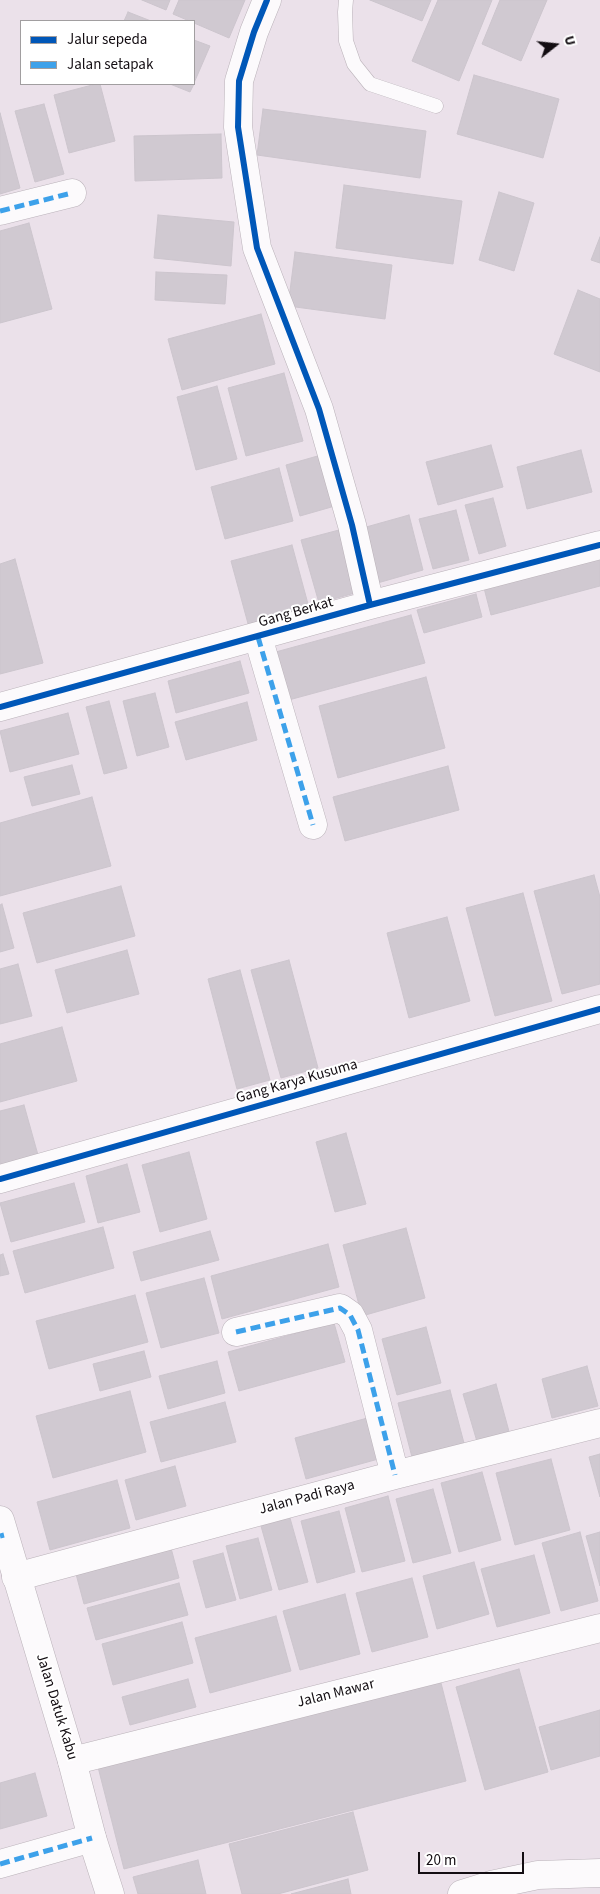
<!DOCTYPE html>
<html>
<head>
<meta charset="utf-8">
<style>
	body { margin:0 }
	#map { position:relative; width:600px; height:1894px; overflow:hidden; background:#ebe1ea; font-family:"Source Sans 3",sans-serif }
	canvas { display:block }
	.legend { position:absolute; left:20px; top:20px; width:175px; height:65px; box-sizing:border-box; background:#fff; border:1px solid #a19ea0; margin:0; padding:6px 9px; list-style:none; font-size:15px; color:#130d12 }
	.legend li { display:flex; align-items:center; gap:10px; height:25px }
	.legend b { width:25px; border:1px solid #a19ea0 }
	.north { position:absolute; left:530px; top:20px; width:50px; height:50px; -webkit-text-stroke:4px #fff; paint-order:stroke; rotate:74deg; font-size:14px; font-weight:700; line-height:20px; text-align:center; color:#130d12 }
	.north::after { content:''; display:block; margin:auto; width:18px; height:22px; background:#130d12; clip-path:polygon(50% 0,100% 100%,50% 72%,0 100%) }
	.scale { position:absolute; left:418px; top:1852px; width:106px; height:22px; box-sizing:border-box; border:2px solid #130d12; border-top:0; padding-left:6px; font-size:15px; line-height:18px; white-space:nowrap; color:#130d12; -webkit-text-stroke:4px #fff; paint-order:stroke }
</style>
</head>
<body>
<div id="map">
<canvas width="600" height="1894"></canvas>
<ul class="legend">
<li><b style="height:6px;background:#0057b8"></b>Jalur sepeda</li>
<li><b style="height:6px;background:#3da1ea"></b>Jalan setapak</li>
</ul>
<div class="north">U</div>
<div class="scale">20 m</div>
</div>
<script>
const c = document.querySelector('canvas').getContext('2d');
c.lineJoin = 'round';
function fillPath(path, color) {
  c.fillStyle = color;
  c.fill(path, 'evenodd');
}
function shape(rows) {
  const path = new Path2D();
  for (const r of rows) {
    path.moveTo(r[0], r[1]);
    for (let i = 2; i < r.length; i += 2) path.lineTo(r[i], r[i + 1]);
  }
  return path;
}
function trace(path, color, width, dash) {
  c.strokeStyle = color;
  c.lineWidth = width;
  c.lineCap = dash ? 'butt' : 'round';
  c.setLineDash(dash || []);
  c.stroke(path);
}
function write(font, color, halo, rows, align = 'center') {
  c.font = font + ' "Source Sans 3",sans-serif';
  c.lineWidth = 4;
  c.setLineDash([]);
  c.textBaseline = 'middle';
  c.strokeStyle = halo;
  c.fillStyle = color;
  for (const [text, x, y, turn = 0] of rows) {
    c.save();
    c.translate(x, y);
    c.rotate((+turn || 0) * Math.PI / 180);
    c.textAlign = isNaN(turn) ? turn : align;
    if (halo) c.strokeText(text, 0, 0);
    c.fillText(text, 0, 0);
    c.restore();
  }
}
const building = shape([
	[142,0,170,0,166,10,142,0],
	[179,0,245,0,229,38,173,14,179,0],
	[370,0,431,0,422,21,370,0],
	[438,0,492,0,459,81,412,61,438,0],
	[500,0,547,0,521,61,482,44,500,0],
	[128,12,151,21,124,21,128,12],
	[194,40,210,46,194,83,194,40],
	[474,75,559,99,543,158,457,134,474,75],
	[96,84,100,84,115,141,69,153,54,95,96,84],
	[170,84,194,84,190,92,170,84],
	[44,104,64,174,35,182,15,111,44,104],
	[263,109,426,131,420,178,257,155,263,109],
	[0,113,20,188,0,194,0,113],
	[221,134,222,178,135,181,134,136,221,134],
	[344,185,462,201,453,264,336,248,344,185],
	[499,192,534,203,514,271,479,260,499,192],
	[158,215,234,222,231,266,154,258,158,215],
	[29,223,52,309,0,323,0,231,29,223],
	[600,237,600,263,591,260,600,237],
	[295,252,392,265,385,319,288,306,295,252],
	[156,272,227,275,225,304,155,300,156,272],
	[578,290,600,299,600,372,554,354,578,290],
	[261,314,275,364,182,390,168,339,261,314],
	[284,373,303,441,246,456,228,388,284,373],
	[217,386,237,459,196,470,177,397,217,386],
	[491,445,503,487,438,505,426,462,491,445],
	[581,450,592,492,527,509,517,467,581,450],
	[321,455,335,506,300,516,286,465,321,455],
	[279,468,293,521,225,539,211,487,279,468],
	[493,498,506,546,479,554,465,505,493,498],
	[456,510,469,560,433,569,419,519,456,510],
	[409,515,423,570,374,584,359,529,409,515],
	[339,530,355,593,319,603,301,540,339,530],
	[292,545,311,615,250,631,231,561,292,545],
	[600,557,600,586,491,615,484,588,600,557],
	[15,559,43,663,0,674,0,564,15,559],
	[476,594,482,617,424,633,417,610,476,594],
	[411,615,425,663,285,701,272,653,411,615],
	[240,661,249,693,176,713,168,681,240,661],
	[426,677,445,748,338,778,319,706,426,677],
	[155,693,169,747,137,756,123,701,155,693],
	[109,701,127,768,104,774,86,707,109,701],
	[247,702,257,740,186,760,175,722,247,702],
	[68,713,79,754,10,772,0,731,68,713],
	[72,765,80,794,32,806,24,777,72,765],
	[448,766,459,810,345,841,333,797,448,766],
	[92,797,111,866,0,896,0,823,92,797],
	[594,875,600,897,600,984,562,994,534,891,594,875],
	[121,886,135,936,37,963,23,913,121,886],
	[523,893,552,1001,495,1016,466,908,523,893],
	[2,904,14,948,0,952,0,905,2,904],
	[447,917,470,1001,409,1018,387,933,447,917],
	[127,950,139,994,67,1013,55,970,127,950],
	[289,960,318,1068,281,1078,251,970,289,960],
	[18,964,32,1016,0,1024,0,969,18,964],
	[240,970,270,1080,237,1089,208,979,240,970],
	[62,1027,77,1081,0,1102,0,1044,62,1027],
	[24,1105,38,1155,0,1166,0,1111,24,1105],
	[346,1133,366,1204,335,1212,316,1142,346,1133],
	[189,1152,207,1219,160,1232,142,1165,189,1152],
	[127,1164,140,1212,98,1223,86,1176,127,1164],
	[74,1183,85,1222,11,1242,0,1203,74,1183],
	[103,1227,114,1268,25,1293,13,1251,103,1227],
	[406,1228,425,1298,362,1316,343,1245,406,1228],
	[210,1231,219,1260,141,1281,133,1252,210,1231],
	[328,1244,339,1287,222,1319,211,1276,328,1244],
	[3,1254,9,1274,0,1276,0,1255,3,1254],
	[204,1278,219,1333,161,1348,146,1293,204,1278],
	[135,1295,148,1342,49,1369,36,1321,135,1295],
	[334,1323,345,1362,239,1391,228,1352,334,1323],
	[426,1327,441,1383,397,1395,382,1339,426,1327],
	[144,1351,151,1377,100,1391,93,1364,144,1351],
	[217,1361,225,1393,168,1409,159,1376,217,1361],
	[587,1366,598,1406,552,1418,542,1379,587,1366],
	[496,1384,510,1435,478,1445,463,1394,496,1384],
	[450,1390,465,1447,413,1461,398,1403,450,1390],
	[130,1391,146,1452,53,1478,36,1416,130,1391],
	[225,1402,236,1442,161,1462,150,1422,225,1402],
	[371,1417,382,1458,306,1479,295,1438,371,1417],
	[600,1454,600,1497,589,1457,600,1454],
	[551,1459,570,1530,515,1545,496,1473,551,1459],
	[175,1466,186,1506,136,1520,125,1480,175,1466],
	[482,1472,501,1540,459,1552,441,1483,482,1472],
	[117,1480,130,1528,50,1550,37,1502,117,1480],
	[433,1489,451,1553,413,1563,396,1499,433,1489],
	[388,1496,405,1561,362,1572,345,1508,388,1496],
	[339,1511,355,1572,317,1583,301,1521,339,1511],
	[290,1518,308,1582,279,1590,261,1526,290,1518],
	[580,1532,598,1601,561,1611,542,1543,580,1532],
	[600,1532,600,1586,586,1536,600,1532],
	[258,1538,272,1590,240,1599,226,1546,258,1538],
	[171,1548,179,1578,84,1604,76,1574,171,1548],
	[223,1553,236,1600,206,1608,193,1561,223,1553],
	[534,1555,550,1613,497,1627,481,1569,534,1555],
	[474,1562,489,1614,437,1629,423,1576,474,1562],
	[412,1578,428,1637,372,1652,356,1593,412,1578],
	[179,1583,188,1615,96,1640,87,1608,179,1583],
	[345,1594,360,1654,300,1670,283,1611,345,1594],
	[276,1616,291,1671,210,1693,195,1638,276,1616],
	[182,1622,193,1663,113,1685,102,1644,182,1622],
	[519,1669,548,1772,485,1790,456,1687,519,1669],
	[188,1679,196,1707,130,1725,122,1697,188,1679],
	[440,1679,466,1781,124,1869,98,1767,440,1679],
	[600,1710,600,1756,551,1770,539,1727,600,1710],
	[35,1773,47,1816,0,1829,0,1783,35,1773],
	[353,1812,368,1870,278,1894,242,1894,229,1844,353,1812],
	[198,1860,206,1894,138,1894,133,1877,198,1860],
	[348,1879,351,1894,291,1894,348,1879]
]);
const service = shape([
	[346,0,345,12,346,41,354,64,370,84,436,106]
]);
const minor = shape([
	[267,0,254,32,239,81,238,127,257,248,319,409,352,525,370,605],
	[0,211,72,193],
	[258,637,313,825],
	[0,707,370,605,600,545],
	[0,1179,600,1009],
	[236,1332,340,1308,350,1315,358,1330,395,1475],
	[16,1577,395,1475,600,1423],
	[72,1761,600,1628],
	[0,1864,92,1838],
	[462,1894,491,1885,538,1875,600,1873]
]);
const tertiary = shape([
	[0,1520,72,1761,92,1838,110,1894]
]);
const quiet = shape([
	[0,211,72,193],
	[258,637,313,825],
	[236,1332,340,1308,350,1315,358,1330,395,1475],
	[0,1536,4,1535],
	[0,1864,92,1838]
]);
const cycleway = shape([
	[267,0,254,32,239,81,238,127,257,248,319,409,352,525,370,605],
	[0,707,370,605,600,545],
	[0,1179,600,1009]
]);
const streetNames = [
	["Gang Berkat",296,613,-16],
	["Gang Karya Kusuma",297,1082,-16],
	["Jalan Padi Raya",307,1498,-15],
	["Jalan Mawar",336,1694,-14],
	["Jalan Datuk Kabu",56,1707,73]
];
fillPath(building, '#d0c9d1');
trace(building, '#ccc5cd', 1);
trace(service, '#bab2b9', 15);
trace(minor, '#bab2b9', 29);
trace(tertiary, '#bab2b9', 29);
trace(service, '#fcfafc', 14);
trace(minor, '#fcfafc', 28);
trace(tertiary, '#fcfafc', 28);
trace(quiet, '#3da1ea', 5, [10, 5]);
trace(cycleway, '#0057b8', 6);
write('15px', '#130d12', '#fff', streetNames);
</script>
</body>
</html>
